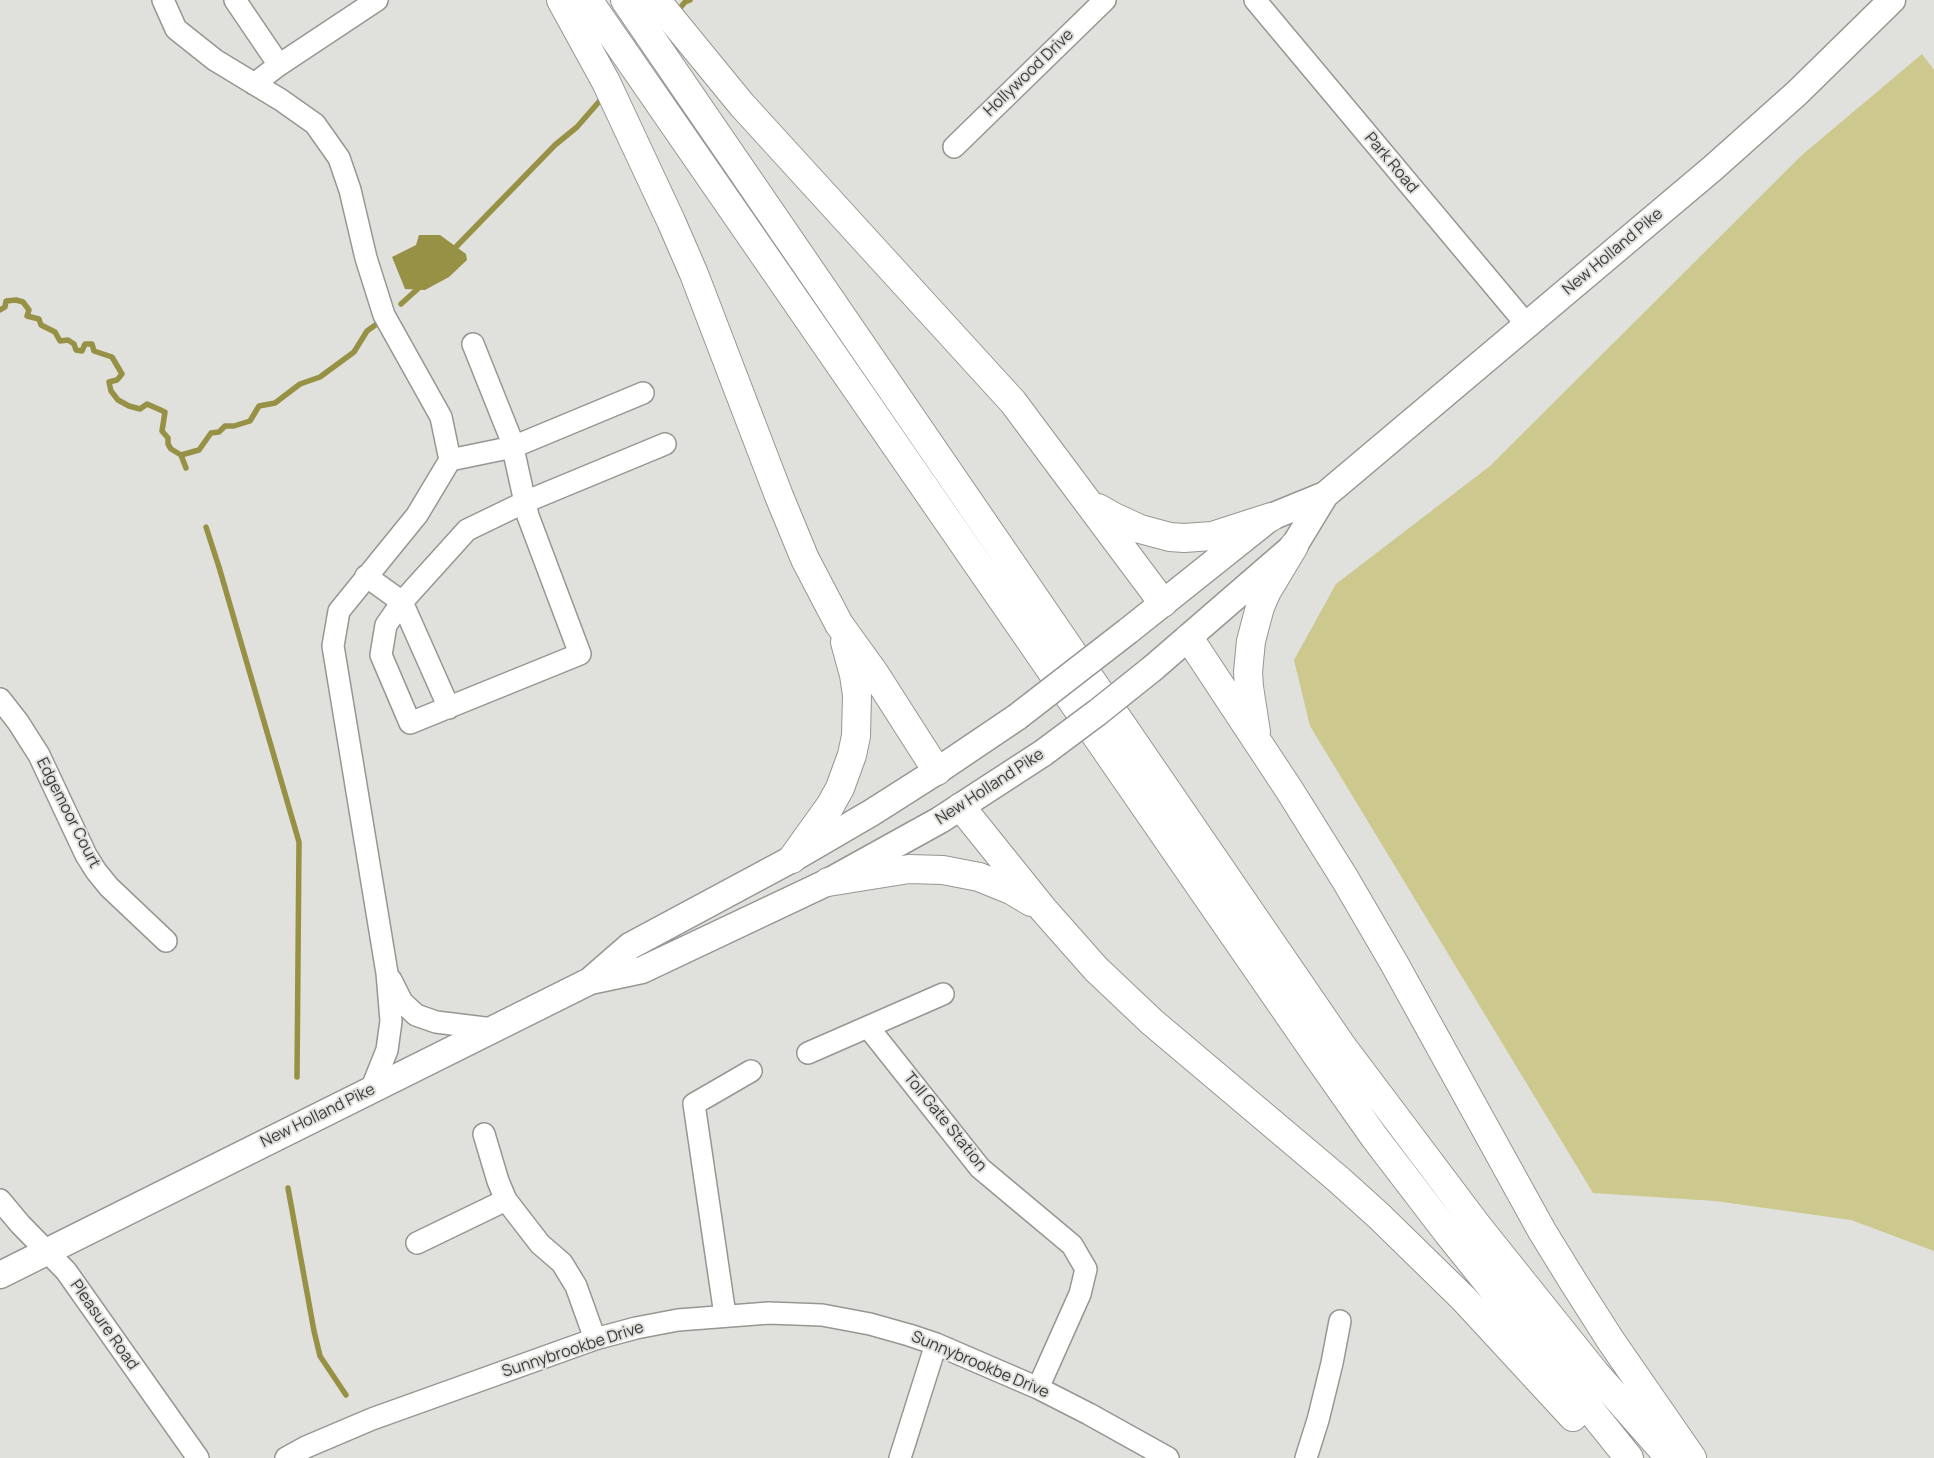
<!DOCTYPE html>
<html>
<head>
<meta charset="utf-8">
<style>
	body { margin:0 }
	canvas { display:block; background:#e0e0dc }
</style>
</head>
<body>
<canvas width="1934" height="1458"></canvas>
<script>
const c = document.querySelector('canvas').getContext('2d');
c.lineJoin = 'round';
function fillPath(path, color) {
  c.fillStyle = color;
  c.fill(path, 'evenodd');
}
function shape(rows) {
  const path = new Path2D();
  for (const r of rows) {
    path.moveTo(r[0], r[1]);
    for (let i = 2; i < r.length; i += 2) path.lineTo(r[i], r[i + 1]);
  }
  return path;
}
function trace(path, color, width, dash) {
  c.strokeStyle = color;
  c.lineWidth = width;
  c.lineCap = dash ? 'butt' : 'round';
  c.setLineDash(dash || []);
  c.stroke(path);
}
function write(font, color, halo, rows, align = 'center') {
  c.font = font + ' Manrope,sans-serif';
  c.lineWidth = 4;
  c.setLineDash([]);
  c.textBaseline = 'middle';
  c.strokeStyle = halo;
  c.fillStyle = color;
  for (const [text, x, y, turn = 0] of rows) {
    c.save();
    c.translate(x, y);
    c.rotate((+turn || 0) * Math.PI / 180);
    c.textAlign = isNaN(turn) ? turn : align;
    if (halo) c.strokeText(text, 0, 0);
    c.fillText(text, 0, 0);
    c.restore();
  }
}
const green = shape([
	[1922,54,1934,70,1934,1251,1851,1220,1715,1201,1593,1193,1310,726,1294,660,1336,584,1490,466,1802,155]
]);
const water = shape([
	[419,235,440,235,466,254,467,260,449,277,425,290,405,289,392,257,416,245]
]);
const stream = shape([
	[675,14,685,2,690,0],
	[451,252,555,145,577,127,604,96],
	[401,304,422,285],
	[0,310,5,307,6,301,16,300,23,302,29,310,27,316,39,319,41,325,55,332,60,341,68,340,74,344,76,350,82,351,85,344,92,344,94,351,112,357,122,374,117,380,109,382,111,391,118,400,129,406,140,409,147,404,165,412,162,431,168,438,168,444,171,449,181,455,186,468],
	[181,455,199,450,211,433,219,432,225,426,234,426,250,421,259,406,275,403,300,384,320,377,354,352,367,331,381,321],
	[206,527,219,567,299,842,297,1077],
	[288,1188,314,1331,320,1356,346,1395]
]);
const minor = shape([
	[163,0,176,29,215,60,281,100,315,124,339,158,350,190,366,258,384,315,441,417,450,460,417,515,339,611,333,646,387,973,391,1021,387,1050,371,1090],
	[235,0,279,65],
	[1255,0,1527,325],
	[254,84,279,65,377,0],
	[954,147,1105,0],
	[450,460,513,447,643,393],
	[366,576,402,602,386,625,381,655,410,723,580,654,528,516,511,439,473,344],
	[0,699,18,722,39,755,86,855,96,871,109,887,166,941],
	[449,708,402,602,467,530,525,502,665,444],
	[391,980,402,1002,416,1015,436,1022,493,1029],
	[868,1027,980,1168,1072,1245,1086,1269,1080,1294,1038,1388],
	[808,1053,943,994],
	[484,1134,498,1181,506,1200,540,1244,562,1263,576,1286,595,1339],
	[0,1200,20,1224,66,1271,198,1458],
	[417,1243,506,1200],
	[725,1315,694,1104,751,1071],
	[286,1458,306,1447,372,1419,595,1339,636,1328,678,1320,769,1313,822,1315,870,1324,909,1335,936,1344,1038,1388,1089,1414,1168,1458],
	[900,1458,936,1344],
	[1306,1458,1318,1420,1332,1363,1340,1321]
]);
const major = shape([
	[1128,631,1271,517,1325,495,1713,168,1797,93,1892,0],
	[1153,668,1294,546,1325,495],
	[591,980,630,946,792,859,871,813,937,771,1017,717],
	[0,1275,590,981,642,970,828,882,940,820,1043,753]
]);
const highway = shape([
	[561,0,606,82,671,221,694,274,779,496,805,559,839,624,875,674,937,771],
	[588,0,1318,1057,1375,1138,1447,1232,1629,1458],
	[625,0,1342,1046,1476,1224,1596,1374,1670,1458],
	[656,0,742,105,1013,402,1163,603],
	[1098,508,1112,516,1140,529,1170,537,1184,538,1212,536,1271,517],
	[1189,638,1290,791,1345,879,1394,963,1542,1231,1574,1283,1611,1341,1692,1458],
	[1256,732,1249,687,1248,672,1251,641,1260,607,1267,591,1294,546],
	[961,807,1043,909,1096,969,1152,1022,1338,1179,1379,1216,1464,1299,1573,1417],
	[792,859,830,806,840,788,852,755,856,736,857,695,854,675,845,642],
	[828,882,909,869,943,870,979,877,1011,890,1031,902]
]);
const majorBridge = shape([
	[1017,717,1128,631],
	[1043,753,1098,712,1153,668]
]);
const streetNames = [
	["Hollywood Drive",1029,73,-44],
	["Park Road",1391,163,50],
	["New Holland Pike",1613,252,-40],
	["New Holland Pike",990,787,-33],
	["Edgemoor Court",68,813,63],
	["New Holland Pike",318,1116,-26],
	["Toll Gate Station",945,1122,51],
	["Pleasure Road",104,1325,55],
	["Sunnybrookbe Drive",573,1350,-18],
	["Sunnybrookbe Drive",980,1365,23]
];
fillPath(green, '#cdc98e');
fillPath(water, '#979145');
trace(stream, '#979145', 5.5);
trace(minor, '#969692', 24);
trace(major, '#969692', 29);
trace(highway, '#969692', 30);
trace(minor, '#fff', 21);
trace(major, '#fff', 26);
trace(highway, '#fff', 28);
trace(majorBridge, '#969692', 29, []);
trace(majorBridge, '#fff', 26);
write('16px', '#3c3c3b', '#e0e0dc', streetNames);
</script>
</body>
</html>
